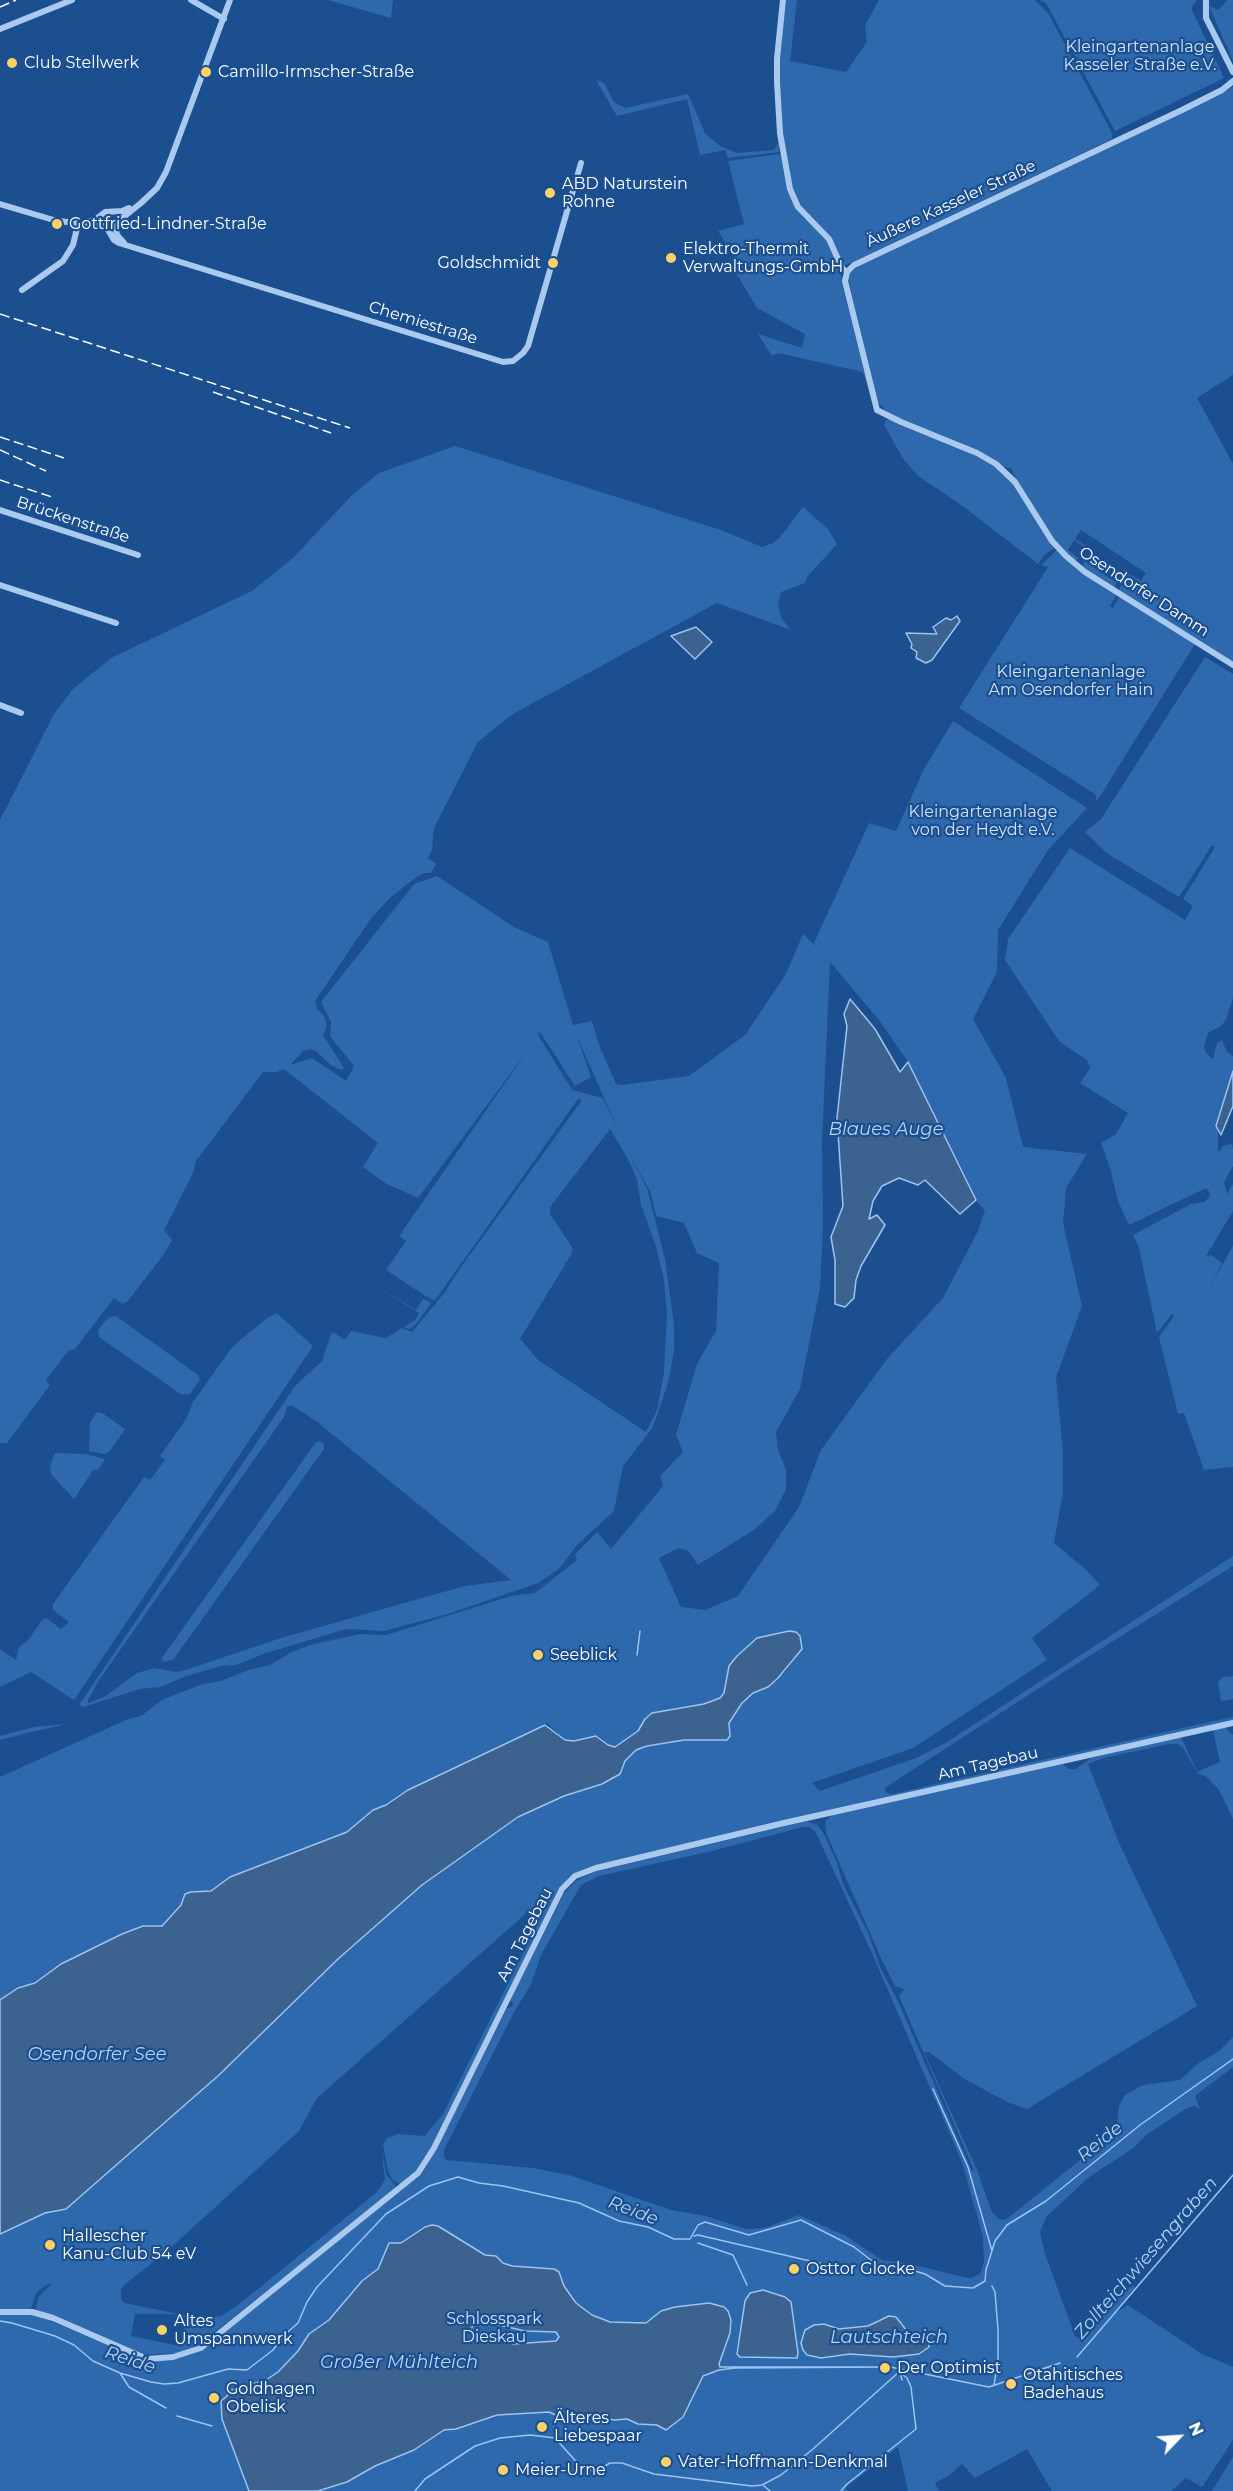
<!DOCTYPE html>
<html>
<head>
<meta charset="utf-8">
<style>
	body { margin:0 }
	#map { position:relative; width:1233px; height:2491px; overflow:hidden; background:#1b4f8f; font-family:Montserrat,sans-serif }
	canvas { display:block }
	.north { position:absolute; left:1149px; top:2407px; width:60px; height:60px; -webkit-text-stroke:4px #1b4f8f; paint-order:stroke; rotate:65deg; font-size:16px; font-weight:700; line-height:24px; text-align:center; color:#fff }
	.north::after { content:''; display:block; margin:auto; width:21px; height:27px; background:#fff; clip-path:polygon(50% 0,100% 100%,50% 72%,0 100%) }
</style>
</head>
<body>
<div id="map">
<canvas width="1233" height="2491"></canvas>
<div class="north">N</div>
</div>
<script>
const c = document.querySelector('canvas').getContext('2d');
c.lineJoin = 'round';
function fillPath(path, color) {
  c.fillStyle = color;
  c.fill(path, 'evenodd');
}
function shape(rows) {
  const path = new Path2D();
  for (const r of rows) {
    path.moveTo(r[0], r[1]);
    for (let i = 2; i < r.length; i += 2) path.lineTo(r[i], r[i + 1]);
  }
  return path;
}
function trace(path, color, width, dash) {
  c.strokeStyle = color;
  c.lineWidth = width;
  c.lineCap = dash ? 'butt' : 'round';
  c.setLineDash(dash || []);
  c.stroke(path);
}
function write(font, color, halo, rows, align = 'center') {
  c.font = font + ' Montserrat,sans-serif';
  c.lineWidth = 4.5;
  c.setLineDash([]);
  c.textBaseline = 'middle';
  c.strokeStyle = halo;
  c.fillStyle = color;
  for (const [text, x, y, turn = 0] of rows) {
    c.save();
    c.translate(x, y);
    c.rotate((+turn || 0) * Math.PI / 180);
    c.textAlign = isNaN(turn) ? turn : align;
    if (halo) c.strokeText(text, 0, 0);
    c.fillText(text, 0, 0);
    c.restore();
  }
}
const green = shape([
	[328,0,393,0,391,18],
	[780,0,779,152,728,158,725,150,700,155,687,99,617,116,596,80,604,83,614,102,625,108,688,94,705,133,720,146,737,153,774,150,778,143,774,58],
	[786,0,797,0,790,61,846,72,867,42,865,25,879,0,1035,0,1048,13,1112,133,1112,139,844,266,836,247,804,213,794,196,783,144,779,62],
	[1040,0,1197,0,1191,8,1224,78,1115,131,1046,3],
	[1227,0,1233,0,1233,61,1209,6,1218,10],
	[1233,87,1233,375,1197,398,1233,464,1233,662,1119,591,1121,585,1133,593,1140,583,1128,575,1129,574,1141,581,1146,573,1081,530,1075,539,1088,547,1087,549,1074,540,1068,550,1080,559,1073,560,1057,545,1017,481,1011,468,1003,467,891,415,884,409,878,402,848,279,849,274,862,264],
	[779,154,781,156,790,195,825,237,839,267,878,423,863,372,778,353,772,356,758,334,802,348,805,334,757,308,733,268,739,264,718,231,744,224,728,161],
	[890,419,899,425,962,449,988,462,1009,478,1054,546,1053,549,1044,555,1038,564,960,504,918,476,904,460,884,425,886,420],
	[455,446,721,530,762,547,773,543,780,537,803,507,828,529,837,544,807,577,805,583,781,592,778,603,781,618,791,630,717,603,511,715,478,742,434,828,432,850,428,858,436,864,431,873,424,873,415,878,391,897,372,917,315,1001,318,1010,324,1016,327,1026,323,1035,344,1068,342,1070,332,1066,316,1051,310,1049,303,1051,290,1065,312,1058,346,1081,354,1066,330,1036,331,1022,321,1002,414,884,437,876,514,927,548,942,573,1025,592,1021,599,1045,616,1084,622,1085,689,1076,745,1035,786,974,803,934,818,948,814,943,869,823,896,831,924,769,953,721,1087,808,1048,850,998,930,997,972,973,1019,1006,1078,1023,1147,1087,1154,1066,1188,1063,1223,1082,1306,1056,1377,1063,1452,1063,1492,1054,1543,1086,1570,1100,1585,1032,1638,1047,1660,913,1748,812,1783,820,1791,916,1758,947,1742,1233,1556,1233,1566,1067,1670,886,1787,885,1790,886,1793,892,1794,1205,1723,1233,1717,1233,1721,680,1846,578,1872,561,1888,431,2147,413,2175,401,2185,392,2179,388,2171,383,2144,387,2138,398,2134,425,2136,443,2114,543,1913,541,1906,530,1910,317,2098,299,2131,166,2252,124,2285,121,2290,121,2300,125,2303,198,2318,221,2316,237,2306,376,2193,385,2180,382,2152,387,2176,395,2185,396,2189,197,2346,177,2353,143,2355,35,2311,39,2296,52,2284,45,2285,35,2295,31,2309,0,2309,0,2231,107,2171,352,1945,423,1884,518,1816,560,1797,620,1774,625,1761,636,1750,647,1746,684,1740,727,1740,730,1735,729,1723,742,1703,753,1693,768,1687,787,1670,802,1649,735,1662,720,1704,662,1713,612,1749,599,1736,569,1744,547,1723,408,1790,386,1805,372,1810,348,1832,230,1877,211,1891,191,1892,162,1926,143,1926,121,1934,61,1964,35,1983,18,1988,0,2000,0,1777,128,1719,141,1716,162,1700,179,1693,203,1684,221,1681,248,1670,270,1665,290,1653,310,1645,360,1634,386,1635,511,1596,535,1593,577,1560,575,1554,597,1532,611,1549,663,1486,660,1476,683,1452,676,1435,697,1364,716,1331,719,1263,697,1253,684,1223,656,1216,651,1193,622,1141,647,1188,665,1259,674,1325,674,1351,668,1383,653,1427,623,1466,614,1511,577,1545,559,1569,538,1583,448,1614,384,1631,346,1629,266,1653,236,1665,221,1666,183,1677,161,1687,140,1689,83,1707,79,1705,295,1386,322,1361,331,1334,333,1332,345,1340,351,1331,386,1338,402,1328,412,1332,445,1292,461,1267,582,1100,578,1099,436,1299,433,1300,424,1295,386,1270,406,1241,399,1236,528,1050,418,1198,385,1183,363,1167,378,1143,284,1069,277,1072,263,1072,196,1161,193,1173,164,1230,172,1240,164,1254,128,1301,122,1304,114,1298,75,1349,68,1351,46,1380,50,1385,7,1443,0,1443,0,820,54,714,73,689,90,675,113,657,252,591,294,557,353,494,379,473],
	[830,962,879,1020,908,1062,976,1200,985,1211,977,1233,943,1298,887,1359,821,1450,799,1507,738,1596,705,1610,681,1607,659,1558,679,1548,688,1551,698,1565,755,1529,775,1511,786,1489,786,1470,778,1450,776,1432,800,1389,820,1288,823,1228,822,1141],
	[540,1032,575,1086,591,1077,577,1036,622,1139,603,1098,572,1090,538,1035],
	[610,1129,628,1159,637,1179,641,1205,656,1246,664,1280,667,1314,664,1373,657,1410,646,1432,538,1360,520,1339,572,1253,572,1247,550,1214,550,1207],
	[291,1405,316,1421,511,1580,465,1586,422,1598,281,1638,185,1670,176,1672,154,1668,137,1673,104,1697,88,1703,88,1700,99,1680,284,1417,287,1407],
	[135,2314,176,2314,185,2322,182,2343,175,2345,131,2336],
	[1057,550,1117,594,1110,606,1113,608,1119,597,1123,596,1195,644,1097,801,1095,794,959,708,1048,567,1041,565],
	[1084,561,1117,583,1115,586,1112,587,1083,568],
	[1205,657,1233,674,1233,998,1226,1019,1222,1025,1208,1033,1204,1046,1206,1053,1213,1059,1217,1043,1222,1040,1227,1052,1233,1056,1233,1077,1218,1125,1218,1150,1220,1151,1223,1146,1232,1144,1233,1149,1233,1166,1224,1182,1227,1194,1233,1184,1233,1211,1206,1256,1211,1255,1222,1263,1208,1289,1233,1246,1233,1467,1204,1470,1184,1413,1178,1414,1159,1337,1174,1316,1172,1314,1157,1333,1139,1248,1133,1235,1191,1204,1205,1202,1210,1195,1209,1191,1206,1188,1129,1225,1118,1201,1110,1168,1101,1143,1116,1134,1128,1113,1080,1083,1091,1067,1087,1063,1088,1061,1059,1041,1005,960,1008,939,1070,848,1185,920,1193,906,1183,899,1215,847,1212,845,1179,897,1108,854,1085,832,1101,819],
	[368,1281,416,1310,423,1299,430,1302,430,1305,415,1325,409,1329,404,1327,415,1320,419,1313],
	[277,1313,313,1346,74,1700,31,1672,0,1687,0,1649,16,1660,19,1647,29,1639,42,1620,46,1618,61,1629,69,1622,53,1610,53,1604,144,1477,150,1480,165,1460,160,1456,186,1419,193,1402,233,1346,267,1318],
	[116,1316,198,1375,200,1379,190,1394,183,1395,179,1393,99,1337,98,1331,100,1327,108,1318],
	[97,1412,102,1413,125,1429,110,1451,104,1454,89,1451,90,1422],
	[320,1441,324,1444,324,1449,173,1660,164,1662,161,1659,316,1442],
	[55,1453,85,1454,105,1459,98,1470,93,1470,74,1499,51,1474,50,1466],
	[1233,1676,1233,1699,1221,1701,1218,1682,1223,1677],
	[67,1724,27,1733,0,1740,0,1736,34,1727],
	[1225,1727,1233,1735,1233,1819,1219,1790,1207,1777,1197,1773,1184,1749,1178,1744,1169,1744,1103,1758,1088,1764,1119,1843,1197,2006,1027,2109,1007,2102,963,2078,929,2052,924,2052,977,2170,991,2210,998,2219,1003,2220,1008,2218,1110,2136,1117,2125,1119,2106,1125,2095,1143,2085,1180,2080,1200,2062,1218,2052,1233,2037,1233,2067,1195,2096,1200,2109,1194,2106,1187,2108,1146,2135,1132,2149,1089,2177,1046,2217,1040,2232,1045,2254,1075,2336,1078,2338,1087,2334,1123,2292,1133,2285,1135,2288,1114,2314,1128,2305,1202,2354,1233,2367,1233,2440,1202,2487,1186,2478,1171,2491,1052,2491,1027,2449,975,2478,962,2464,948,2476,935,2483,939,2491,908,2491,898,2447,845,2488,848,2491,0,2491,0,2314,31,2314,43,2318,146,2361,181,2358,202,2351,413,2180,436,2150,507,2008,512,2007,513,2003,510,2000,564,1893,577,1880,594,1872,807,1821,817,1825,823,1832,837,1863,843,1884,869,1935,880,1967,898,2001,972,2171,974,2170,899,1996,904,1989,895,1986,881,1958,827,1835,825,1827,826,1820,832,1815,1063,1764,1069,1769,1076,1769,1091,1758,1181,1737,1197,1772,1220,1762,1213,1730],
	[803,1827,809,1827,815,1831,871,1951,962,2162,983,2237,984,2262,980,2274,971,2278,963,2277,906,2263,882,2260,846,2236,799,2215,765,2228,746,2229,706,2216,671,2210,569,2175,533,2168,446,2160,444,2157,444,2150,513,2014,531,1984,541,1955,581,1885,599,1876,712,1851],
	[1233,2457,1233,2491,1212,2491]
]);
const water = shape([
	[957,616,960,621,932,660,926,663,916,658,917,652,911,648,912,644,906,633,937,634,933,627,946,618,951,620,957,616],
	[696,627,712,642,695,659,671,636,696,627],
	[850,999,875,1029,900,1072,908,1062,976,1200,960,1214,925,1180,918,1185,899,1178,882,1186,873,1201,869,1219,877,1215,885,1225,861,1266,856,1280,854,1298,845,1307,835,1304,835,1260,831,1237,843,1206,837,1118,847,1026,844,1014,850,999],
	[1233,1071,1233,1106,1221,1135,1216,1126,1233,1071],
	[789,1631,796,1632,800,1636,802,1649,778,1678,768,1687,753,1693,742,1703,729,1723,730,1736,727,1740,684,1740,647,1746,636,1750,625,1761,620,1774,602,1784,564,1796,518,1817,422,1885,338,1959,219,2075,66,2209,45,2213,0,2234,0,2000,18,1988,35,1983,61,1964,122,1934,143,1926,162,1926,181,1905,185,1894,191,1892,211,1891,230,1877,347,1832,373,1810,386,1805,408,1790,545,1725,565,1740,574,1741,596,1736,608,1745,615,1747,638,1731,645,1719,652,1713,704,1704,720,1698,724,1693,729,1666,737,1656,757,1638,789,1631],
	[432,2225,438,2226,485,2255,496,2256,503,2263,512,2266,554,2269,559,2272,564,2286,576,2303,592,2315,610,2322,646,2323,661,2311,675,2307,709,2303,724,2307,728,2311,731,2320,730,2333,719,2364,720,2367,891,2367,735,2368,719,2370,703,2376,683,2417,666,2430,657,2425,638,2424,627,2419,614,2420,591,2416,560,2417,549,2412,497,2415,456,2429,444,2430,414,2450,375,2466,347,2482,318,2491,249,2491,222,2419,221,2401,227,2396,228,2391,266,2380,278,2372,298,2351,309,2334,329,2320,362,2281,378,2269,389,2243,401,2243,425,2227,432,2225],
	[482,2321,525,2331,556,2332,559,2337,556,2341,513,2344,490,2334,476,2332,471,2329,475,2322,482,2321],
	[763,2290,785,2297,791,2302,798,2353,797,2358,740,2357,737,2354,745,2301,750,2293,763,2290],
	[889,2316,896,2317,910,2335,928,2339,929,2347,919,2354,893,2357,850,2354,821,2358,807,2355,803,2350,801,2343,805,2330,814,2325,824,2324,839,2329,868,2326,889,2316]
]);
const stream = shape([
	[637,1655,640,1631],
	[933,2089,968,2167,992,2251],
	[694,2236,698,2235,836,2267],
	[698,2243,733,2255,747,2285],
	[992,2286,995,2292,998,2330,998,2361,994,2385],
	[0,2321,12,2323,55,2336,74,2345,93,2361,120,2373,151,2382,164,2384,178,2383,228,2369,247,2370,273,2350,283,2336,298,2323,307,2302,317,2287,386,2214,429,2186,458,2177,479,2183,503,2186,579,2203,619,2221,648,2227,674,2239,690,2239,698,2225,705,2222,749,2235,801,2220,854,2247,880,2267,905,2268,925,2274,945,2286,973,2288,985,2281,986,2270,995,2241,1007,2225,1046,2201,1140,2125,1233,2059],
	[1077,2357,1233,2175],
	[890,2367,989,2387,1060,2363],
	[120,2373,129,2387,166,2408],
	[900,2373,902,2380],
	[177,2416,212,2426],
	[764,2486,770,2491],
	[415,2491,425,2479,475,2446,500,2438,530,2435,555,2438,581,2467,588,2470,598,2470,610,2463,622,2463,654,2474,752,2486,762,2485,781,2475,813,2449,899,2372,900,2367],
	[841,2491,847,2484,916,2429,911,2387,907,2378,899,2372]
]);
const minor = shape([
	[191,0,224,19],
	[783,0,777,59,777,82,780,133,790,189,798,207,829,239,842,268,847,272],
	[1206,0,1206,18,1233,72],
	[0,29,72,0],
	[0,204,57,221,99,225,110,228,141,203,157,188,166,172,230,0],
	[84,223,96,219,105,212,122,211,129,208],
	[115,225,117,235,124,243],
	[107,228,114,240,119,243,503,362,513,361,523,353,528,346,581,163],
	[847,272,845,281,877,410,901,422,977,453,996,464,1015,482,1052,541,1066,556,1085,572,1233,665],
	[847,272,854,265,1182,110,1222,90,1233,81],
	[22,290,63,261,73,245,78,224],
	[0,510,138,555],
	[0,585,116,623],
	[0,705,21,713],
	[0,2312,32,2312,53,2318,147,2359,173,2357,201,2348,418,2173,434,2148,562,1889,575,1876,596,1868,784,1823,1233,1723]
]);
const rail = shape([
	[0,7,16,0],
	[0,314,350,428],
	[213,392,331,433],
	[0,437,64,458],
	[0,450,46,471],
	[0,480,52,497]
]);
const markers = [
	[12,63,6,"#ffd166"],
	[206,72,6,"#ffd166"],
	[550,193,6,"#ffd166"],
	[57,224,6,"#ffd166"],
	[671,258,6,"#ffd166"],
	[553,263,6,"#ffd166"],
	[538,1655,6,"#ffd166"],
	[50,2245,6,"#ffd166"],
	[794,2269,6,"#ffd166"],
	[162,2330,6,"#ffd166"],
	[885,2368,6,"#ffd166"],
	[1011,2384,6,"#ffd166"],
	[214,2398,6,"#ffd166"],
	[542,2427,6,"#ffd166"],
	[666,2462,6,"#ffd166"],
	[503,2470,6,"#ffd166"]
];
const parkNames = [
	["Kleingartenanlage",1140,47],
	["Kasseler Straße e.V.",1140,65],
	["Kleingartenanlage",1071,672],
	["Am Osendorfer Hain",1071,690],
	["Kleingartenanlage",983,812],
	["von der Heydt e.V.",983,830],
	["Schlosspark",494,2319],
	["Dieskau",494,2337]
];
const poiNames = [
	["Club Stellwerk",24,63],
	["Camillo-Irmscher-Straße",218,72],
	["ABD Naturstein",562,184],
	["Rohne",562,202],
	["Gottfried-Lindner-Straße",69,224],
	["Elektro-Thermit",683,249],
	["Verwaltungs-GmbH",683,267],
	["Goldschmidt",541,263,"right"],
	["Seeblick",550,1655],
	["Hallescher",62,2236],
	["Kanu-Club 54 eV",62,2254],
	["Osttor Glocke",806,2269],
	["Altes",174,2321],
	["Umspannwerk",174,2339],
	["Der Optimist",897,2368],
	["Otahitisches",1023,2375],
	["Badehaus",1023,2393],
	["Goldhagen",226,2389],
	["Obelisk",226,2407],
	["Älteres",554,2418],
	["Liebespaar",554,2436],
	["Vater-Hoffmann-Denkmal",678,2462],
	["Meier-Urne",515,2470]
];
const streetNames = [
	["Äußere Kasseler Straße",951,204,-25],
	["Chemiestraße",423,323,17],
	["Brückenstraße",73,520,18],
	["Osendorfer Damm",1144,592,33],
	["Am Tagebau",988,1764,-13],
	["Am Tagebau",525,1935,-63]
];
const waterNames = [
	["Blaues Auge",886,1130],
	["Osendorfer See",97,2055],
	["Reide",1100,2142,-39],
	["Reide",633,2211,21],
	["Zollteichwiesengraben",1146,2258,-49],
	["Lautschteich",889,2338],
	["Reide",130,2360,18],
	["Großer Mühlteich",399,2363]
];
fillPath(green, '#2e69ad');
fillPath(water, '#3c6290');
trace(water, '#9cc4f0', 1.5);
trace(stream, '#9cc4f0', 1.5);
trace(minor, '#a9c9ee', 6);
trace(rail, '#fff', 1.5, [10, 4.5]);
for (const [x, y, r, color] of markers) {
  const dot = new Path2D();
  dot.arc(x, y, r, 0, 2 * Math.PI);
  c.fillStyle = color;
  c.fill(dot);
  trace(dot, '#1b4f8f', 2);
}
write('16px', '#cfe3fa', '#1b4f8f', parkNames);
write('16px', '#fff', '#1b4f8f', poiNames, 'left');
write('16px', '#fff', '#1b4f8f', streetNames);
write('italic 18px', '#b5d3f5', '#1b4f8f', waterNames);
</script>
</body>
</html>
